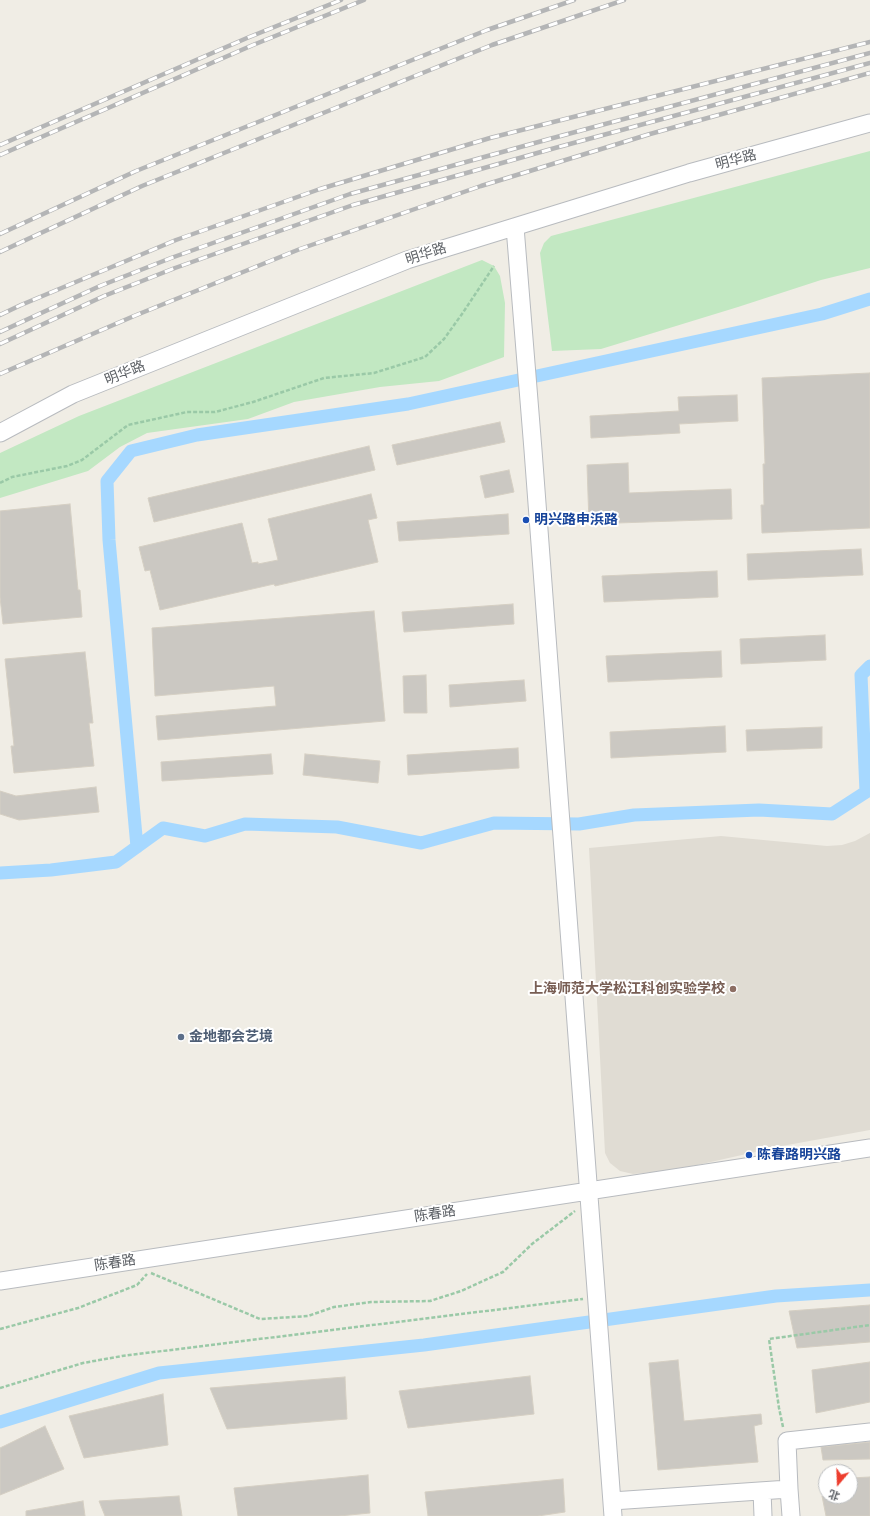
<!DOCTYPE html>
<html>
<head>
<meta charset="utf-8">
<style>
	body { margin:0 }
	#map { position:relative; width:870px; height:1516px; overflow:hidden; background:#f0ede5; font-family:"Work Sans","Noto Sans SC",sans-serif }
	canvas { display:block }
	.north { position:absolute; left:818px; top:1464px; width:40px; height:40px; box-sizing:border-box; background:#fff; border:1px solid #bec0c2; border-radius:50%; rotate:199deg; font-size:11px; font-weight:700; line-height:16px; text-align:center; color:#5d6166 }
	.north::after { content:''; display:block; margin:auto; width:14px; height:18px; background:#ed3e2e; clip-path:polygon(50% 0,100% 100%,50% 72%,0 100%) }
</style>
</head>
<body>
<div id="map">
<canvas width="870" height="1516"></canvas>
<div class="north">北</div>
</div>
<script>
const c = document.querySelector('canvas').getContext('2d');
c.lineJoin = 'round';
function fillPath(path, color) {
  c.fillStyle = color;
  c.fill(path, 'evenodd');
}
function shape(rows) {
  const path = new Path2D();
  for (const r of rows) {
    path.moveTo(r[0], r[1]);
    for (let i = 2; i < r.length; i += 2) path.lineTo(r[i], r[i + 1]);
  }
  return path;
}
function trace(path, color, width, dash) {
  c.strokeStyle = color;
  c.lineWidth = width;
  c.lineCap = dash ? 'butt' : 'round';
  c.setLineDash(dash || []);
  c.stroke(path);
}
function write(font, color, halo, rows, align = 'center') {
  c.font = font + ' "Work Sans","Noto Sans SC",sans-serif';
  c.lineWidth = 4;
  c.setLineDash([]);
  c.textBaseline = 'middle';
  c.strokeStyle = halo;
  c.fillStyle = color;
  for (const [text, x, y, turn = 0] of rows) {
    c.save();
    c.translate(x, y);
    c.rotate((+turn || 0) * Math.PI / 180);
    c.textAlign = isNaN(turn) ? turn : align;
    if (halo) c.strokeText(text, 0, 0);
    c.fillText(text, 0, 0);
    c.restore();
  }
}
const education = shape([
	[870,833,870,1130,782,1146,675,1170,633,1174,620,1171,610,1163,605,1153,589,848,721,836,827,846,842,845,855,841]
]);
const green = shape([
	[870,151,870,268,821,280,738,307,601,349,552,351,540,253,544,243,551,236],
	[482,260,494,266,500,276,505,303,504,357,439,381,380,387,294,402,248,419,147,433,120,447,88,471,0,498,0,453,79,416]
]);
const canal = shape([
	[137,847,109,540,107,481,131,451,197,435,408,404,822,314,870,299],
	[0,873,51,870,116,862,163,828,205,836,245,824,337,827,421,843,494,823,579,824,634,815,759,810,832,814,866,792,861,675,870,666],
	[0,1422,159,1373,424,1345,776,1296,870,1290]
]);
const building = shape([
	[870,373,870,528,762,533,761,505,764,505,763,464,765,464,762,378,870,373],
	[737,395,738,421,679,424,680,433,591,438,590,416,679,411,678,397,737,395],
	[500,422,505,442,397,465,392,445,500,422],
	[369,446,375,470,154,522,148,498,369,446],
	[628,463,629,493,731,489,732,519,589,524,587,465,628,463],
	[509,470,514,492,485,498,480,476,509,470],
	[371,494,377,518,368,520,378,562,275,586,274,584,160,610,150,570,145,571,139,547,242,523,252,563,258,562,258,564,278,560,268,519,371,494],
	[70,504,78,590,80,590,82,617,3,624,0,597,0,511,70,504],
	[508,514,509,534,399,541,397,522,508,514],
	[861,549,863,575,748,580,747,554,861,549],
	[717,571,718,597,604,602,602,576,717,571],
	[513,604,514,624,404,632,402,612,513,604],
	[374,611,385,721,158,740,156,716,276,706,274,686,155,696,152,628,374,611],
	[825,635,826,660,741,664,740,639,825,635],
	[721,651,722,677,608,682,606,656,721,651],
	[85,652,93,723,89,723,94,766,14,773,11,746,14,746,5,659,85,652],
	[426,675,427,713,404,713,403,676,426,675],
	[524,680,526,701,450,707,449,685,524,680],
	[725,726,726,752,611,758,610,732,725,726],
	[822,727,822,748,747,751,746,730,822,727],
	[518,748,519,768,408,775,407,755,518,748],
	[271,754,273,774,162,781,161,762,271,754],
	[305,754,380,761,378,783,303,775,305,754],
	[96,787,99,812,19,820,0,814,0,791,16,796,96,787],
	[870,1305,870,1342,797,1348,789,1311,870,1305],
	[678,1360,684,1421,761,1414,762,1424,754,1426,758,1462,658,1470,649,1363,678,1360],
	[870,1362,870,1402,816,1413,812,1370,870,1362],
	[530,1376,534,1414,408,1428,399,1391,530,1376],
	[345,1377,347,1419,227,1429,210,1388,345,1377],
	[163,1394,168,1445,84,1458,69,1416,163,1394],
	[45,1426,64,1469,0,1495,0,1448,45,1426],
	[870,1442,870,1459,823,1460,821,1447,870,1442],
	[368,1475,370,1513,339,1516,238,1516,234,1488,368,1475],
	[870,1477,870,1516,826,1516,822,1496,850,1496,850,1478,870,1477],
	[563,1479,565,1512,538,1516,428,1516,425,1492,563,1479],
	[179,1496,182,1516,105,1516,99,1501,179,1496],
	[83,1501,85,1516,26,1516,26,1511,83,1501]
]);
const path = shape([
	[0,483,12,477,67,466,82,460,128,425,187,412,215,412,253,402,324,378,374,373,425,357,444,339,462,314,494,266],
	[151,1273,260,1319,308,1316,334,1307,371,1302,430,1301,461,1291,503,1272,532,1244,575,1211],
	[0,1329,78,1308,137,1285,147,1274],
	[0,1388,83,1363,122,1356,583,1299],
	[783,1427,779,1408,769,1339,870,1325]
]);
const minor = shape([
	[515,227,533,450,613,1516],
	[0,433,73,394,407,260,689,173,870,123],
	[0,1281,870,1148],
	[789,1489,787,1441,870,1432],
	[762,1491,763,1516],
	[612,1501,789,1489,791,1516]
]);
const rail = shape([
	[0,145,247,38,341,0],
	[0,155,253,45,364,0],
	[0,234,136,171,487,30,574,0],
	[0,252,142,186,492,45,624,0],
	[0,315,21,305,176,240,320,189,490,138,870,42],
	[0,332,100,286,171,258,350,194,553,138,870,53],
	[0,344,104,296,175,268,353,205,555,148,870,63],
	[0,374,134,316,300,249,481,186,650,134,870,73]
]);
const markers = [
	[526,520,4,"#1a4fb4"],
	[733,989,4,"#8d6e63"],
	[181,1037,4,"#5c6f8a"],
	[749,1155,4,"#1a4fb4"]
];
const streetNames = [
	["明华路",736,160,-15],
	["明华路",426,254,-18],
	["明华路",125,373,-22],
	["陈春路",435,1214,-9],
	["陈春路",115,1263,-9]
];
const transitNames = [
	["明兴路申浜路",534,520],
	["陈春路明兴路",757,1155]
];
const educationNames = [
	["上海师范大学松江科创实验学校",725,989]
];
const serviceNames = [
	["金地都会艺境",189,1037]
];
fillPath(education, '#e0dcd3');
fillPath(green, '#c2e8c2');
trace(canal, '#a6d8ff', 13);
fillPath(building, '#cbc8c2');
trace(building, '#d5cfc3', 1);
trace(minor, '#b8bbbf', 19);
trace(path, '#9ac9a7', 2.5, [4, 2]);
trace(minor, '#fff', 17);
trace(rail, '#b4b5b6', 4.5);
trace(rail, '#fff', 3, [9]);
for (const [x, y, r, color] of markers) {
  const dot = new Path2D();
  dot.arc(x, y, r, 0, 2 * Math.PI);
  c.fillStyle = color;
  c.fill(dot);
  trace(dot, '#fff', 1.5);
}
write('14px', '#5d6166', '#fff', streetNames);
write('bold 14px', '#164399', '#fff', transitNames, 'left');
write('bold 14px', '#785e54', '#fff', educationNames, 'right');
write('bold 14px', '#4e5e75', '#fff', serviceNames, 'left');
</script>
</body>
</html>
